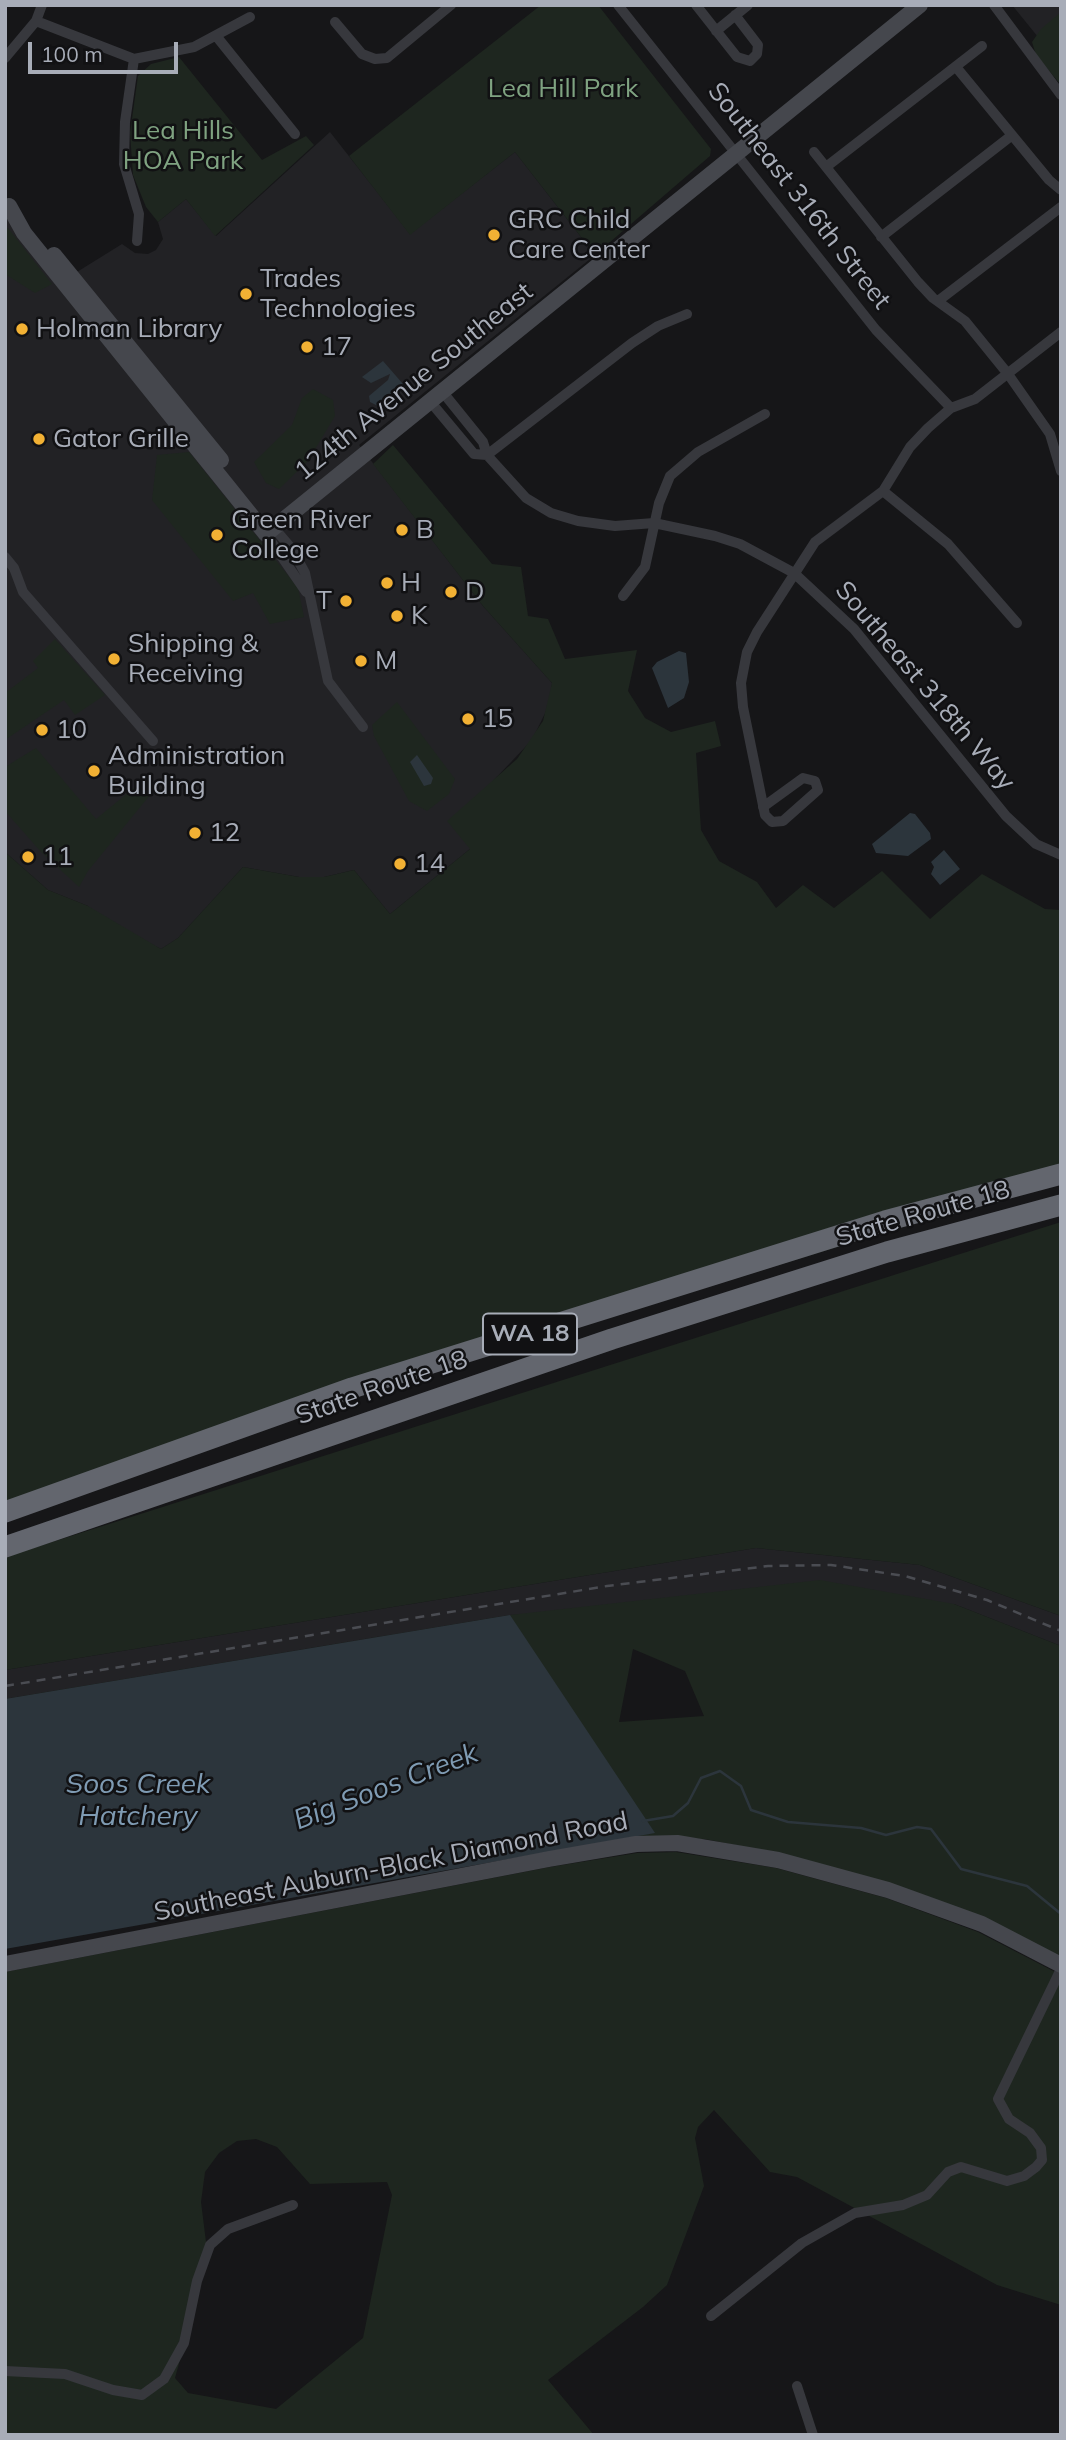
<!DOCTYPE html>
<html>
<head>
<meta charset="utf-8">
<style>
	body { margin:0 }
	#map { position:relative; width:1066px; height:2440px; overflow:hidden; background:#161618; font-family:Mulish,sans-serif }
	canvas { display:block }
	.frame { position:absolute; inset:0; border:7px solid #a8adb8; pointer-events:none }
	.scale { position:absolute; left:28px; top:42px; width:150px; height:32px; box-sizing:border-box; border:4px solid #a8adb8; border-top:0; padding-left:9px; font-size:21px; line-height:24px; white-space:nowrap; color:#a8adb8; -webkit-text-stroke:5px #111113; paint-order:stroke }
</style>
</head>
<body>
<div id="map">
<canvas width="1066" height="2440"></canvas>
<div class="frame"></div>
<div class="scale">100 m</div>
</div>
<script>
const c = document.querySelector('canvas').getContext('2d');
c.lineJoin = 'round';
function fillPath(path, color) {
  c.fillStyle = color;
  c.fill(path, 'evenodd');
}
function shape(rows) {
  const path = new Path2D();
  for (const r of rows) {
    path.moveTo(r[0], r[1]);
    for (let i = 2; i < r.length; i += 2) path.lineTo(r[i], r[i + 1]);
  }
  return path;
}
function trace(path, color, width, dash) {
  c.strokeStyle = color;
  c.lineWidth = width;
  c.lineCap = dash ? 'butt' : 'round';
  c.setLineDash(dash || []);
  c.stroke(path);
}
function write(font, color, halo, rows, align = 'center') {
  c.font = font + ' Mulish,sans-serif';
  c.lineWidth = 5;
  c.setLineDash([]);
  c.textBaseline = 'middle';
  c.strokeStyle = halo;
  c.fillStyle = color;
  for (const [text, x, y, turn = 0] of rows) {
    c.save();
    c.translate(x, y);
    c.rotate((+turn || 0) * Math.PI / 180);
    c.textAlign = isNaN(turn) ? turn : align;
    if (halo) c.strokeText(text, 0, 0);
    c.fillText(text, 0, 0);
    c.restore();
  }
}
const built = shape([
	[1012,5,1061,5,1061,19,1038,37],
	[330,132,410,234,515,152,595,255,359,445,483,606,552,683,550,703,532,740,491,783,470,849,390,914,354,870,324,877,299,877,243,867,178,938,161,949,94,916,88,906,48,890,5,852,5,216,56,285,122,244,135,253,148,254,156,250,163,239,158,222,186,199,216,236],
	[756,1548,920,1565,1061,1616,1061,1646,954,1604,510,1615,5,1699,5,1670]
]);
const green = shape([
	[541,5,598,5,711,149,710,156,595,255,515,152,410,235,349,156],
	[1061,12,1061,85,1036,55,1032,42,1041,29],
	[179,57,262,160,306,136,314,145,215,236,186,199,158,222,146,207,133,175,130,133,138,76,151,64],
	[8,228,52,284,35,293,5,274,5,230],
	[313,389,333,400,335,416,308,461,279,489,266,483,254,462,292,425,302,398],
	[393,445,492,564,521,567,528,616,548,619,565,659,637,650,628,691,645,718,671,732,715,721,721,746,696,753,701,830,719,861,757,882,776,908,803,885,834,908,882,871,930,919,982,874,1045,909,1061,910,1061,1178,5,1504,5,852,48,890,88,906,161,949,178,938,243,867,299,877,324,877,354,870,390,914,470,849,447,821,517,759,543,721,552,683,483,606,373,464],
	[189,452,298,588,304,617,270,624,253,593,233,601,152,500,157,455],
	[55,639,105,695,75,715,64,700,5,740,5,693,38,668,33,661],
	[397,702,455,779,449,794,427,811,409,801,374,736,372,725],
	[36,748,96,819,140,783,150,795,88,871,79,887,41,852,5,811,5,767],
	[1061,1222,1061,1616,920,1565,756,1548,5,1670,5,1557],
	[820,1580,954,1604,1061,1646,1061,1958,779,1854,705,1839,635,1838,5,1699,510,1615],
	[633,1649,685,1671,704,1716,619,1722],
	[676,1852,776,1868,886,1898,978,1932,1061,1975,1061,2305,997,2285,797,2177,770,2172,714,2110,698,2127,695,2138,704,2186,667,2285,643,2307,548,2380,594,2435,5,2435,5,1972,550,1867,637,1853],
	[256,2139,277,2147,310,2184,387,2182,392,2195,363,2338,276,2409,188,2393,175,2378,208,2258,201,2202,205,2172,219,2153,237,2141]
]);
const water = shape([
	[383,361,403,384,378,406,370,402,369,396,388,380,390,374,371,383,362,377],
	[679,651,686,653,689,682,684,698,668,708,652,668,657,662],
	[417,755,433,778,431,784,424,786,410,762],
	[910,813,915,814,930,833,931,839,908,856,876,853,872,844],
	[944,850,960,869,940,885,931,874,934,867,931,862],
	[510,1615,655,1833,5,1949,5,1699]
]);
const stream = shape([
	[643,1821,673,1816,688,1803,701,1778,720,1771,741,1786,751,1810,788,1822,861,1828,886,1835,917,1827,931,1829,961,1869,1027,1886,1061,1914]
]);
const street = shape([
	[618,5,876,330,951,408],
	[696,5,737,57,750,61,757,54,758,45,735,15],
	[994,5,1061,95],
	[36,21,134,59,194,47,250,17],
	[335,22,362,54,375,59,387,58,451,5],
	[716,31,748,5],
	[217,37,295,134],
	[5,58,36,21,42,5],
	[134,59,125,122,124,164,139,214,137,241],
	[956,67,1049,180,1061,190],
	[814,152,918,282,933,298,965,321,1008,374,1050,434,1061,471],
	[826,167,982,46],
	[881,237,1011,136],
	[938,301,1061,207],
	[441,390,483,442,487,455,526,498,551,513,578,521,615,526,654,523,715,536,740,544,794,573,854,629,1006,816,1036,844,1061,855],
	[429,400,474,454,487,455],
	[487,455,632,343,658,326,687,314],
	[883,491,948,544,1017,623],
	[274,528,292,549,305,573,328,681,363,727],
	[266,534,306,592],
	[5,557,14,568,23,592,153,741],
	[623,596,645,567,659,503,670,476,698,452,765,414],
	[763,807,803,778,815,781,818,790,783,821,772,822,765,815,743,707,741,683,747,652,757,632,815,542,883,491,910,447,928,428,951,408,975,399,1061,332],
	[711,2316,802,2243,855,2213,903,2205,927,2195,948,2172,961,2167,1007,2181,1024,2176,1036,2167,1042,2160,1041,2148,1030,2133,1009,2119,998,2099,1061,1969],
	[5,2371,65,2374,113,2390,142,2395,164,2379,184,2343,197,2281,210,2245,228,2229,293,2205],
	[797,2386,813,2435]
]);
const secondary = shape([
	[9,206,24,233,266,534,920,5],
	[54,255,221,460],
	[5,1964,549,1859,636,1844,677,1843,778,1860,888,1890,982,1924,1061,1965]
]);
const highway = shape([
	[5,1512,352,1388,885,1221,1061,1174],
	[5,1547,612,1339,887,1252,1061,1205]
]);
const rail = shape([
	[5,1686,607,1586,768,1566,831,1565,905,1576,987,1600,1061,1631]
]);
const markers = [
	[494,235,7,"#f2b134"],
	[246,294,7,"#f2b134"],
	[22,329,7,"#f2b134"],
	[307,347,7,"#f2b134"],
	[39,439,7,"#f2b134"],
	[402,530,7,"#f2b134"],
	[217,535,7,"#f2b134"],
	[387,583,7,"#f2b134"],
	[451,592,7,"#f2b134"],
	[346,601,7,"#f2b134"],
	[397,616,7,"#f2b134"],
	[114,659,7,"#f2b134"],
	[361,661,7,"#f2b134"],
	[468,719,7,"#f2b134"],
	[42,730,7,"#f2b134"],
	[94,771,7,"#f2b134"],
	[195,833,7,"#f2b134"],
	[28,857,7,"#f2b134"],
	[400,864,7,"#f2b134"]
];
const shields = [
	[530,1334,94]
];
const shieldNames = [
	["WA 18",530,1334]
];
const parkNames = [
	["Lea Hill Park",563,89],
	["Lea Hills",183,131],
	["HOA Park",183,161]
];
const streetNames = [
	["Southeast 316th Street",799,196,52],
	["124th Avenue Southeast",414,382,-39],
	["Southeast 318th Way",925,686,50],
	["State Route 18",923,1214,-16],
	["State Route 18",382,1388,-19],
	["Southeast Auburn-Black Diamond Road",391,1867,-11]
];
const poiNames = [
	["GRC Child",508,220],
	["Care Center",508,250],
	["Trades",260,279],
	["Technologies",260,309],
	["Holman Library",36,329],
	["17",321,347],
	["Gator Grille",53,439],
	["Green River",231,520],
	["College",231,550],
	["B",416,530],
	["H",401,583],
	["D",465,592],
	["T",332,601,"right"],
	["K",411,616],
	["Shipping &",128,644],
	["Receiving",128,674],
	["M",375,661],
	["15",482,719],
	["10",56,730],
	["Administration",108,756],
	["Building",108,786],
	["12",209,833],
	["11",42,857],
	["14",414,864]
];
const waterNames = [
	["Soos Creek",138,1785],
	["Hatchery",138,1817],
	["Big Soos Creek",386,1787,-21]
];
fillPath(built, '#222225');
fillPath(green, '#1e261f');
fillPath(water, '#2c353c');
trace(stream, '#2c353c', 2.5);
trace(street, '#37383d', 10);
trace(secondary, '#45474d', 16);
trace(highway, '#63666e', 21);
trace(rail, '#4a4c52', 2.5, [9, 7]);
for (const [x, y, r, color] of markers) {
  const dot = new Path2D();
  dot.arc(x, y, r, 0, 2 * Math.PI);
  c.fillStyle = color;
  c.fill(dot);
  trace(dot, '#111113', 2.5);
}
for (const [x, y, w] of shields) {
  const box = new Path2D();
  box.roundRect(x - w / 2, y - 20.5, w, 41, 5);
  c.fillStyle = '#111113';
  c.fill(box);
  trace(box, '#a8adb8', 2);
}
write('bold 24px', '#a8adb8', null, shieldNames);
write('26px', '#7fa381', '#111113', parkNames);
write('26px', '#a8adb8', '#111113', streetNames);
write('26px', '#a8adb8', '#111113', poiNames, 'left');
write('italic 28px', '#7f9bb3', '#111113', waterNames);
</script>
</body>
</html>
